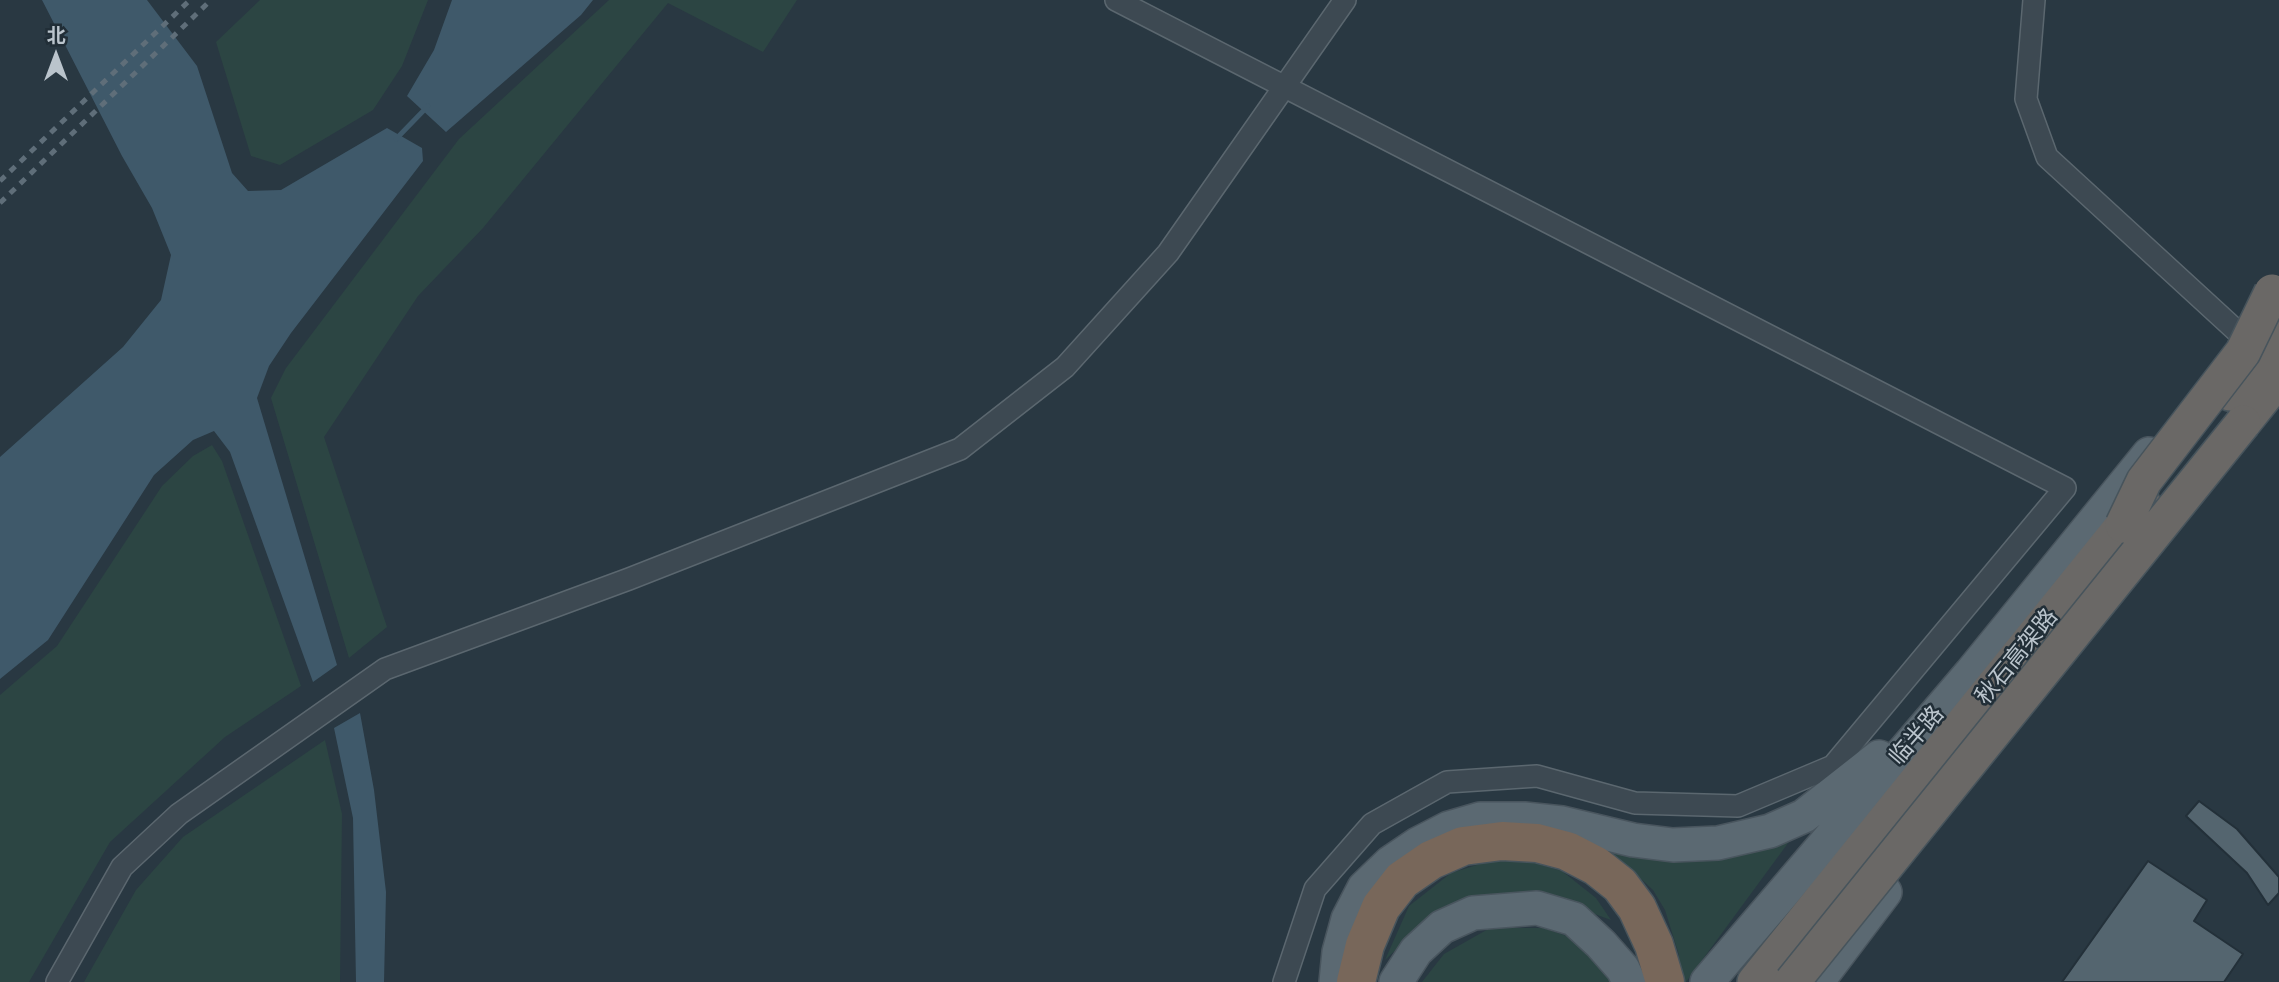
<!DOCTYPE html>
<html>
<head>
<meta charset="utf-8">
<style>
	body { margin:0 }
	#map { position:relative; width:2279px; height:982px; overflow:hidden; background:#293842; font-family:"Open Sans","Noto Sans SC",sans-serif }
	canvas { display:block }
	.north { position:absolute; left:21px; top:21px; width:70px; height:70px; -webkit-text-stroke:5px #212e37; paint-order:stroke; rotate:0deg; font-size:19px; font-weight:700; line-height:28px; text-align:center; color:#bac4cc }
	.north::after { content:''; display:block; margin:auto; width:24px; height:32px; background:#bac4cc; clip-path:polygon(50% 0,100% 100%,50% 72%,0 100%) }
</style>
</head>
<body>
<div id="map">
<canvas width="2279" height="982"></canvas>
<div class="north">北</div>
</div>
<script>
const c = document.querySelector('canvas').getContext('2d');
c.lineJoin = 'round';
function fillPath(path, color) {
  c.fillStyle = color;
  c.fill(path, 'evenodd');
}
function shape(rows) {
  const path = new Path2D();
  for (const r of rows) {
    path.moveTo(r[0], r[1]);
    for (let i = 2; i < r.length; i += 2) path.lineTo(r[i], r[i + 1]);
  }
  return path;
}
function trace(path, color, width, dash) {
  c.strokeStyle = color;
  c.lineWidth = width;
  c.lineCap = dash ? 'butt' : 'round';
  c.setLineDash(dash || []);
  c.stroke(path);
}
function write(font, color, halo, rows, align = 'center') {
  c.font = font + ' "Open Sans","Noto Sans SC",sans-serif';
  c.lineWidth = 5;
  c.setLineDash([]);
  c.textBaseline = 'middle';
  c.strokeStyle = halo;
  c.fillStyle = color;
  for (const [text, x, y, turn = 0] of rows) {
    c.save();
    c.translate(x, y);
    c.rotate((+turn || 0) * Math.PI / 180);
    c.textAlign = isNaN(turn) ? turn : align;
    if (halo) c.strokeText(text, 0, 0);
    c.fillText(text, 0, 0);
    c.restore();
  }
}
const green = shape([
	[260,0,428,0,402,66,373,110,280,165,251,156,216,42],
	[609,0,797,0,763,52,668,3,483,228,418,296,324,437,387,627,349,658,271,398,286,368,459,139],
	[212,445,222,461,301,686,225,737,110,842,29,982,0,982,0,695,57,646,162,486,193,456],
	[325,740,342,814,340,982,84,982,136,890,183,837],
	[1794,835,1686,982,1679,982,1679,955,1665,910,1653,890,1628,867,1590,843],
	[1499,858,1535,863,1562,871,1596,898,1611,920,1581,909,1426,921,1385,960,1409,906,1451,873],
	[1490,928,1543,928,1579,940,1615,982,1422,982,1444,954]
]);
const water = shape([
	[42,0,147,0,197,66,232,173,248,191,281,190,387,128,422,148,423,161,291,333,269,366,257,398,337,665,313,682,230,452,214,431,193,440,154,475,48,640,0,679,0,457,123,347,161,300,171,255,152,208,122,156],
	[452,0,593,0,581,15,446,132,407,96,434,50],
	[360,713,374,790,386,892,384,982,356,982,353,818,334,728]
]);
const stream = shape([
	[396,139,428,106]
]);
const building = shape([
	[2199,801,2237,829,2279,877,2279,893,2268,905,2247,873,2186,816,2199,801],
	[2148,861,2207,900,2194,921,2243,954,2224,982,2062,982,2148,861]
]);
const minor = shape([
	[1116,0,2065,488,1833,766,1738,806,1635,803,1537,776,1447,782,1372,824,1315,889,1284,982],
	[2034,0,2026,99,2047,157,2241,335],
	[57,982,122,867,179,814,385,669,629,579,960,449,1065,367,1168,253,1345,0]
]);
const primary = shape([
	[1336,982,1339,952,1348,919,1364,888,1390,863,1418,844,1449,828,1480,819,1524,819,1562,823,1633,840,1673,845,1718,843,1770,831,1804,816,1879,757],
	[1396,982,1416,951,1442,927,1473,913,1537,908,1574,919,1601,944,1623,969,1629,982],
	[1707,982,1971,673,2149,454],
	[1817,982,1885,892]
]);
const trunk = shape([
	[2230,393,2279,334],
	[2243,423,2279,378],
	[1755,982,2142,502]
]);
const motorway = shape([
	[1356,982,1365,945,1381,907,1402,880,1431,860,1463,846,1502,841,1537,843,1567,851,1596,866,1620,885,1637,908,1654,945,1665,982]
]);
const rail = shape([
	[0,181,190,0],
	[0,203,211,0]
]);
const trunkBridge = shape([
	[2123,525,2144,481,2243,352,2272,292],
	[1792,982,2243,423]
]);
const streetNames = [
	["秋石高架路",2017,657,-51],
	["临半路",1917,736,-49]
];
fillPath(green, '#2c4543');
fillPath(water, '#3f596a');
trace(stream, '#3f596a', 5);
fillPath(building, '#54656f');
trace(building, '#233039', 2);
trace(minor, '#5b676f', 24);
trace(primary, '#49555e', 36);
trace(trunk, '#47545c', 38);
trace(motorway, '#47545c', 41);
trace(minor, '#3d4952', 21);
trace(primary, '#5b6972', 33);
trace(trunk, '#6a6866', 35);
trace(motorway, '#78675a', 38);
trace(rail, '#5f6e79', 5, [7, 7]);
trace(trunkBridge, '#47545c', 38, []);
trace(trunkBridge, '#6a6866', 35);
write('23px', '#bac4cc', '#212e37', streetNames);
</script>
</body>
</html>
